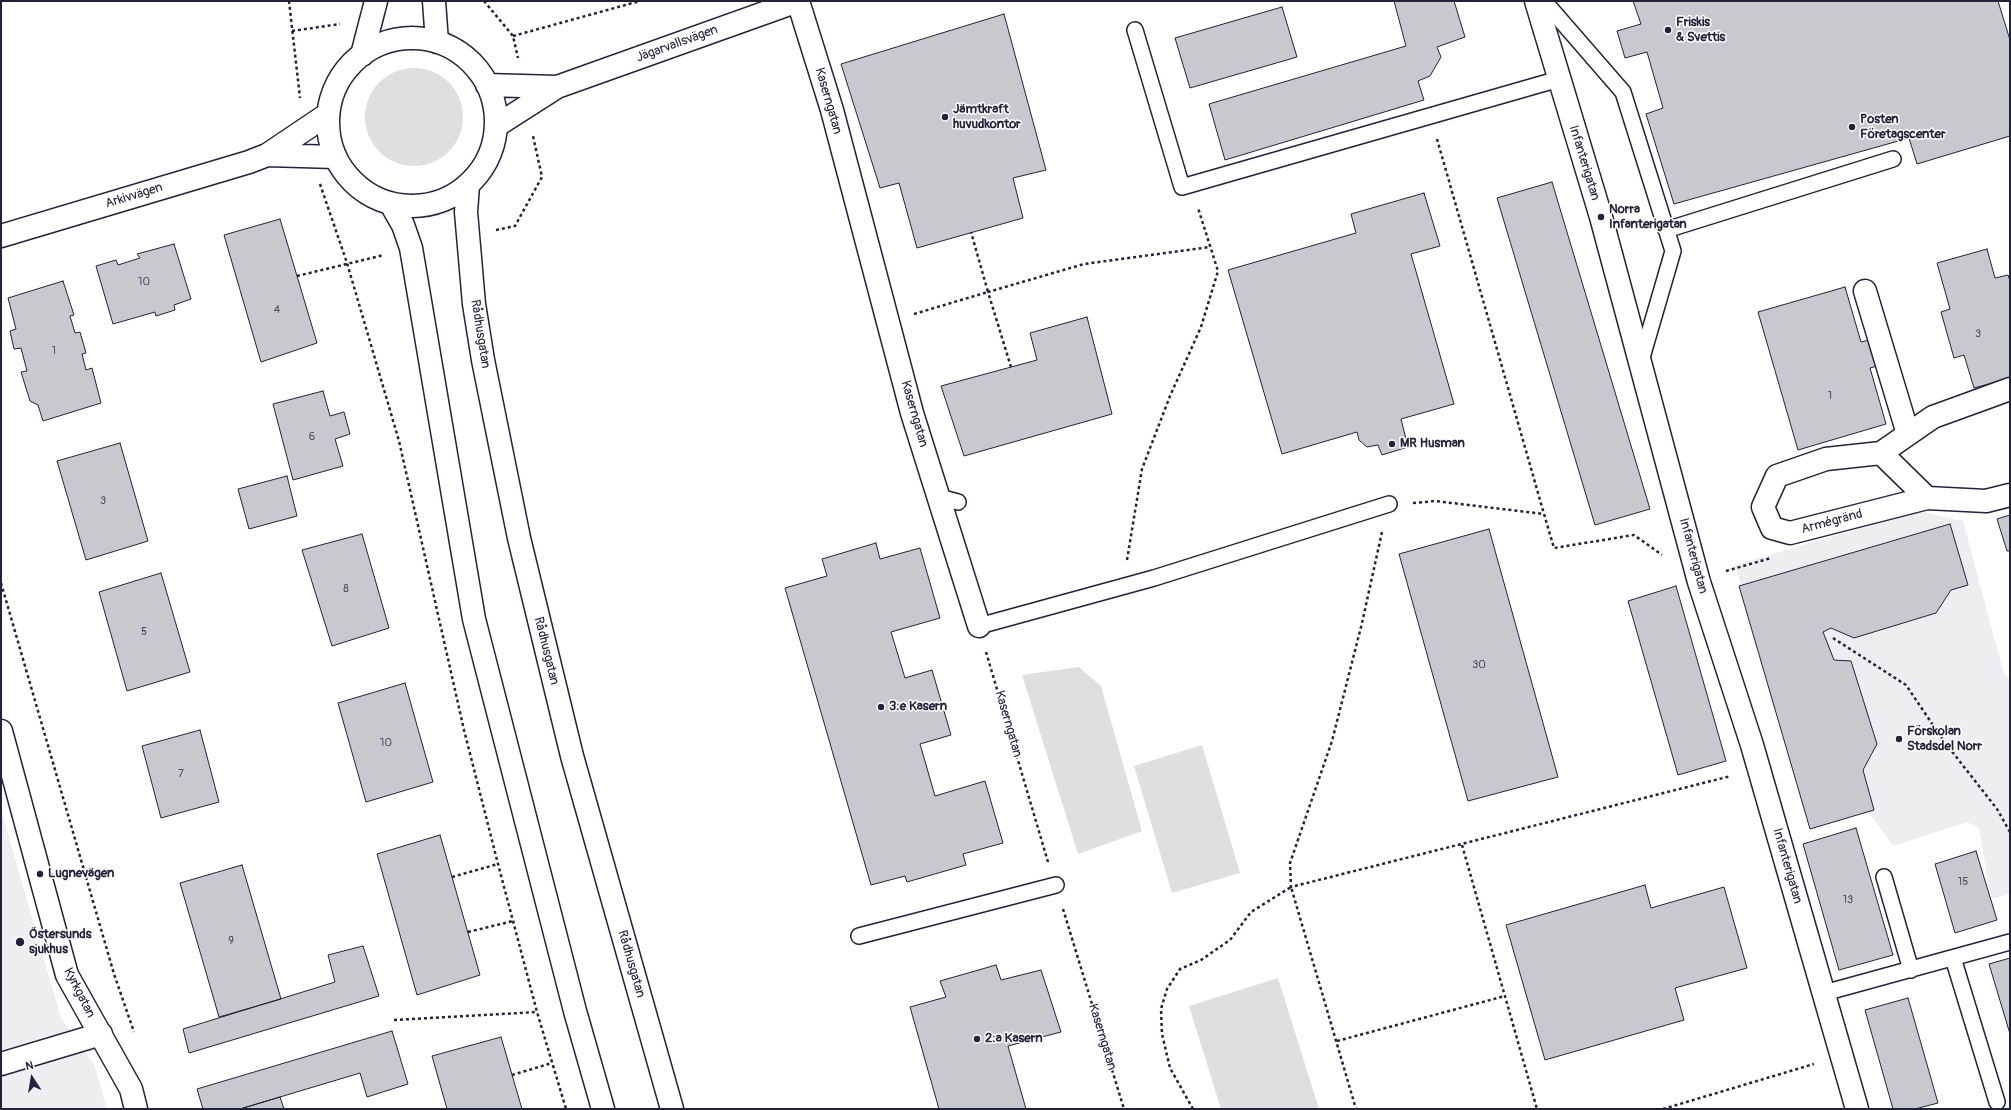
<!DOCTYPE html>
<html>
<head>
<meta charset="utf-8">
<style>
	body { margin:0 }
	#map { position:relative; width:2011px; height:1110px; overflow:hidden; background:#fff; font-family:Pangolin,sans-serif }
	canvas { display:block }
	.frame { position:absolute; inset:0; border:2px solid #22223b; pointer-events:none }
	.north { position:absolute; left:12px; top:1058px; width:40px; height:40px; -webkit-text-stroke:3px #fff; paint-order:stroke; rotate:348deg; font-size:11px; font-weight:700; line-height:16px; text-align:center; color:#22223b }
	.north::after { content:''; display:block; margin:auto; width:14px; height:18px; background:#22223b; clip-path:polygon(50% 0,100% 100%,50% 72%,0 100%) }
</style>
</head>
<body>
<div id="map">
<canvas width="2011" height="1110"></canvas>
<div class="frame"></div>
<div class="north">N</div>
</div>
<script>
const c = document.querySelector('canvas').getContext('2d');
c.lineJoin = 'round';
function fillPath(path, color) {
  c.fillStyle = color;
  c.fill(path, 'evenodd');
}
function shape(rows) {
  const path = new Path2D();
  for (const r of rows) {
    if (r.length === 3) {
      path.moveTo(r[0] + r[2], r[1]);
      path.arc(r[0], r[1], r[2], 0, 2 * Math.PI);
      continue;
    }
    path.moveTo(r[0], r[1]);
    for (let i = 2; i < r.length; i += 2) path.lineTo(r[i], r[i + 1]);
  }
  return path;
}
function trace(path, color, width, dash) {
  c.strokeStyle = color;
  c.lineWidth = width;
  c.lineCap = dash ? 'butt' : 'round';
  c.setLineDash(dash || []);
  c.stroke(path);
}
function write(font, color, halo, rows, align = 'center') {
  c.font = font + ' Pangolin,sans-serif';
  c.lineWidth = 3;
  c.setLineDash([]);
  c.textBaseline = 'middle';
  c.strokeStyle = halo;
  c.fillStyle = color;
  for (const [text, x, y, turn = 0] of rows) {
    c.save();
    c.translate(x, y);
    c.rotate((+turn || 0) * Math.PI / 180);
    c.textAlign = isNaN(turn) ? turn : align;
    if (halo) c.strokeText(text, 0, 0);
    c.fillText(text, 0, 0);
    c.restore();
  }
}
const built = shape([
	[1919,511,1963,521,2003,671,2010,681,2010,894,1991,899,1979,828,1967,822,1893,846,1858,797,1809,809,1735,565],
	[1,810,61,1018,94,1064,107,1109,1,1109]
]);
const green = shape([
	[414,117,49],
	[1079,667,1101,686,1142,831,1078,854,1022,675],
	[1202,745,1240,873,1172,893,1134,766],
	[1278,978,1319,1109,1221,1109,1189,1006]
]);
const building = shape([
	[1394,1,1454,1,1465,37,1437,47,1441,57,1430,76,1418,81,1424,100,1225,160,1209,104,1406,46,1394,1],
	[1633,1,1998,1,2010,40,2010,136,1917,164,1909,138,1674,204,1646,114,1663,108,1647,52,1625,58,1617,31,1641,24,1633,1],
	[1282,7,1297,57,1190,88,1175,38,1282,7],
	[1004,14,1046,170,1013,178,1023,218,917,248,899,183,880,188,841,64,1004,14],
	[1552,182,1650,509,1595,525,1497,198,1552,182],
	[1424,193,1440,246,1411,254,1454,404,1401,419,1408,447,1382,455,1378,445,1367,447,1359,440,1357,432,1282,454,1228,270,1356,233,1351,214,1424,193],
	[280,219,317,343,261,362,224,235,280,219],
	[174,244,191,299,174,305,175,310,156,316,155,312,113,324,96,266,116,260,118,265,140,258,137,254,174,244],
	[1987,249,1995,278,2008,275,2010,281,2010,378,1974,388,1964,355,1954,358,1941,312,1950,309,1937,263,1987,249],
	[63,281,74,315,70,316,75,333,80,332,86,353,82,354,86,370,92,368,101,403,43,421,38,405,30,401,21,372,27,371,21,348,14,349,10,331,16,329,8,298,63,281],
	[1845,287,1861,342,1869,340,1877,366,1870,368,1886,424,1798,450,1758,312,1845,287],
	[1087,317,1112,414,964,456,941,386,1037,360,1030,333,1087,317],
	[323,391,330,416,344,412,350,434,335,439,343,466,293,480,273,404,323,391],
	[120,443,148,541,86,560,57,461,120,443],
	[287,476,297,516,249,529,238,489,287,476],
	[2010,515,2010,551,2007,551,1997,519,2010,515],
	[1950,524,1968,585,1951,590,1936,613,1854,638,1831,628,1823,632,1834,660,1851,661,1877,744,1863,770,1874,810,1810,829,1739,586,1950,524],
	[1489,529,1558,777,1468,801,1399,554,1489,529],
	[362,534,389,628,332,646,302,550,362,534],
	[876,543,880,559,920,548,940,618,891,632,905,678,932,670,951,735,920,744,935,796,985,781,1003,843,963,854,966,865,907,882,905,876,871,885,785,588,827,576,822,559,876,543],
	[161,573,190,672,127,691,99,592,161,573],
	[1676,586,1726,761,1678,775,1628,601,1676,586],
	[405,683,433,782,366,802,338,703,405,683],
	[200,730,219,802,161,818,142,746,200,730],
	[1856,828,1893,955,1839,970,1803,844,1856,828],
	[440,835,480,975,417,995,377,854,440,835],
	[1976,851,1997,920,1955,933,1935,864,1976,851],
	[242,865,281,999,219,1017,180,883,242,865],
	[1645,885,1651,908,1724,887,1747,968,1675,988,1684,1020,1545,1060,1506,925,1645,885],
	[363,946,379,996,189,1053,183,1029,335,982,328,955,363,946],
	[2010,958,2010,1034,1989,964,2010,958],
	[996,965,1001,980,1041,970,1061,1032,1008,1046,1026,1109,939,1109,910,1007,946,997,940,981,996,965],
	[1908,998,1938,1103,1915,1109,1893,1109,1865,1010,1908,998],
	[392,1031,408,1084,367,1097,360,1073,240,1109,203,1109,197,1089,392,1031],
	[501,1037,522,1109,447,1109,432,1056,501,1037],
	[280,1097,284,1109,240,1109,280,1097]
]);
const path = shape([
	[289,1,300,98],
	[484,1,513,36,518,58],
	[292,31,340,24],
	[513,36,640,1],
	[1437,139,1544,514],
	[320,184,347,263,399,441,464,730,498,864,537,1012,566,1109],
	[496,230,515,226,542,177,533,136],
	[297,276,384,255],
	[914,314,988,292,971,232],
	[1011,367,988,292,1084,264,1210,247],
	[1413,503,1435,501,1544,514,1554,548,1634,535,1662,555],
	[1382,532,1362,623,1332,741,1290,863,1291,887,1731,776],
	[1127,560,1142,469,1170,396,1201,327,1218,271,1198,208],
	[1726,571,1771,558],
	[1,583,114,974,134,1032],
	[1833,638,1906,685,1943,740,1997,809,2010,832],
	[986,652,1048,862],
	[1462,845,1537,1109],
	[452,877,498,864],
	[1063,909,1124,1109],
	[468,932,513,921],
	[394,1020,537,1012],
	[1337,1041,1505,996],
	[512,1075,552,1063],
	[1193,1109,1170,1068,1162,1034,1161,1009,1167,989,1180,969,1201,960,1230,940,1251,912,1291,887,1356,1109],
	[1663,1109,1814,1064]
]);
const lane = shape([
	[1544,1,1623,92,1673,251,1641,361],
	[1135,30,1182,187,1559,79],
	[1666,230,1893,159],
	[939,497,958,502],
	[979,626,1154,578,1389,504],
	[1884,877,1911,970],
	[859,936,1056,885],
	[1953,958,1997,1102],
	[1824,993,2010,942]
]);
const street = shape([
	[798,1,832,110,912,413,979,626],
	[1536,1,1601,217,1699,582,1752,745,1857,1109],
	[267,155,335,157],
	[1,236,249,162,267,155,328,114],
	[1865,291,1908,434],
	[1881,453,1933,417,2010,389],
	[1927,498,1790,533,1772,528,1763,507,1777,476,1826,459,1881,453,1927,498,1986,501,2010,495],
	[1,731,67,975,131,1089,136,1109],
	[1,1064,101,1034]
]);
const secondary = shape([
	[434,1,437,42],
	[412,122,84],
	[362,55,376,1],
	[487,85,557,87],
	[496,126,557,87,798,1],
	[468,185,466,212,474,304,483,360,519,538,572,756,672,1109],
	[391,204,403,225,411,248,474,619,575,1011,603,1109]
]);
const markers = [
	[1668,30,4,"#22223b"],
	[945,117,4,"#22223b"],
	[1852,127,4,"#22223b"],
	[1601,217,4,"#22223b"],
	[1392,444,4,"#22223b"],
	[881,707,4,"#22223b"],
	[1899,739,4,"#22223b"],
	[40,874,4,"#22223b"],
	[20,942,5,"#22223b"],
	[977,1039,4,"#22223b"]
];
const numberNames = [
	["10",144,282],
	["4",277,310],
	["3",1978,334],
	["1",54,351],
	["1",1830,396],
	["6",312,437],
	["3",103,501],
	["8",346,589],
	["5",144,632],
	["30",1479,665],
	["10",386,743],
	["7",181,774],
	["15",1963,882],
	["13",1848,900],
	["9",231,941]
];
const poiNames = [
	["Friskis",1676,23],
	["& Svettis",1676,38],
	["Jämtkraft",953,110],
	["huvudkontor",953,125],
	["Posten",1860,120],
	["Företagscenter",1860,135],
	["Norra",1609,210],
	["Infanterigatan",1609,225],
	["MR Husman",1400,444],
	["3:e Kasern",889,707],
	["Förskolan",1907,732],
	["Stadsdel Norr",1907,747],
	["Lugnevägen",48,874],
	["Östersunds",29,935],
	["sjukhus",29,950],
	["2:a Kasern",985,1039]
];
const streetNames = [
	["Jägarvallsvägen",677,44,-20],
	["Kaserngatan",828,101,74],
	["Infanterigatan",1584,163,73],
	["Arkivvägen",134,196,-17],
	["Rådhusgatan",480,334,81],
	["Kaserngatan",914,414,74],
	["Armégränd",1832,522,-15],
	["Infanterigatan",1693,556,75],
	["Rådhusgatan",546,651,76],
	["Kaserngatan",1008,724,74],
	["Infanterigatan",1787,866,74],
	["Rådhusgatan",631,964,74],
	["Kyrkgatan",79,993,63],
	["Kaserngatan",1102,1037,73]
];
fillPath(built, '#eeeef1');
fillPath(green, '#dfdfe2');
fillPath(building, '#c8c8cf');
trace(building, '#22223b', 1);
trace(lane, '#22223b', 18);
trace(street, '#22223b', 25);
trace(secondary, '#22223b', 25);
trace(path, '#22223b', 2.5, [3, 3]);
trace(lane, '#fff', 15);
trace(street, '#fff', 22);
trace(secondary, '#fff', 22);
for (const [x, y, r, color] of markers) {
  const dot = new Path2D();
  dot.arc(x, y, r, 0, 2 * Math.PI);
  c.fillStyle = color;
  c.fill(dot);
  trace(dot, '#fff', 1.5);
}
write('11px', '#4c4c60', null, numberNames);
write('bold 13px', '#22223b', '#fff', poiNames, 'left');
write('13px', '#22223b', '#fff', streetNames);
</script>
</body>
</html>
